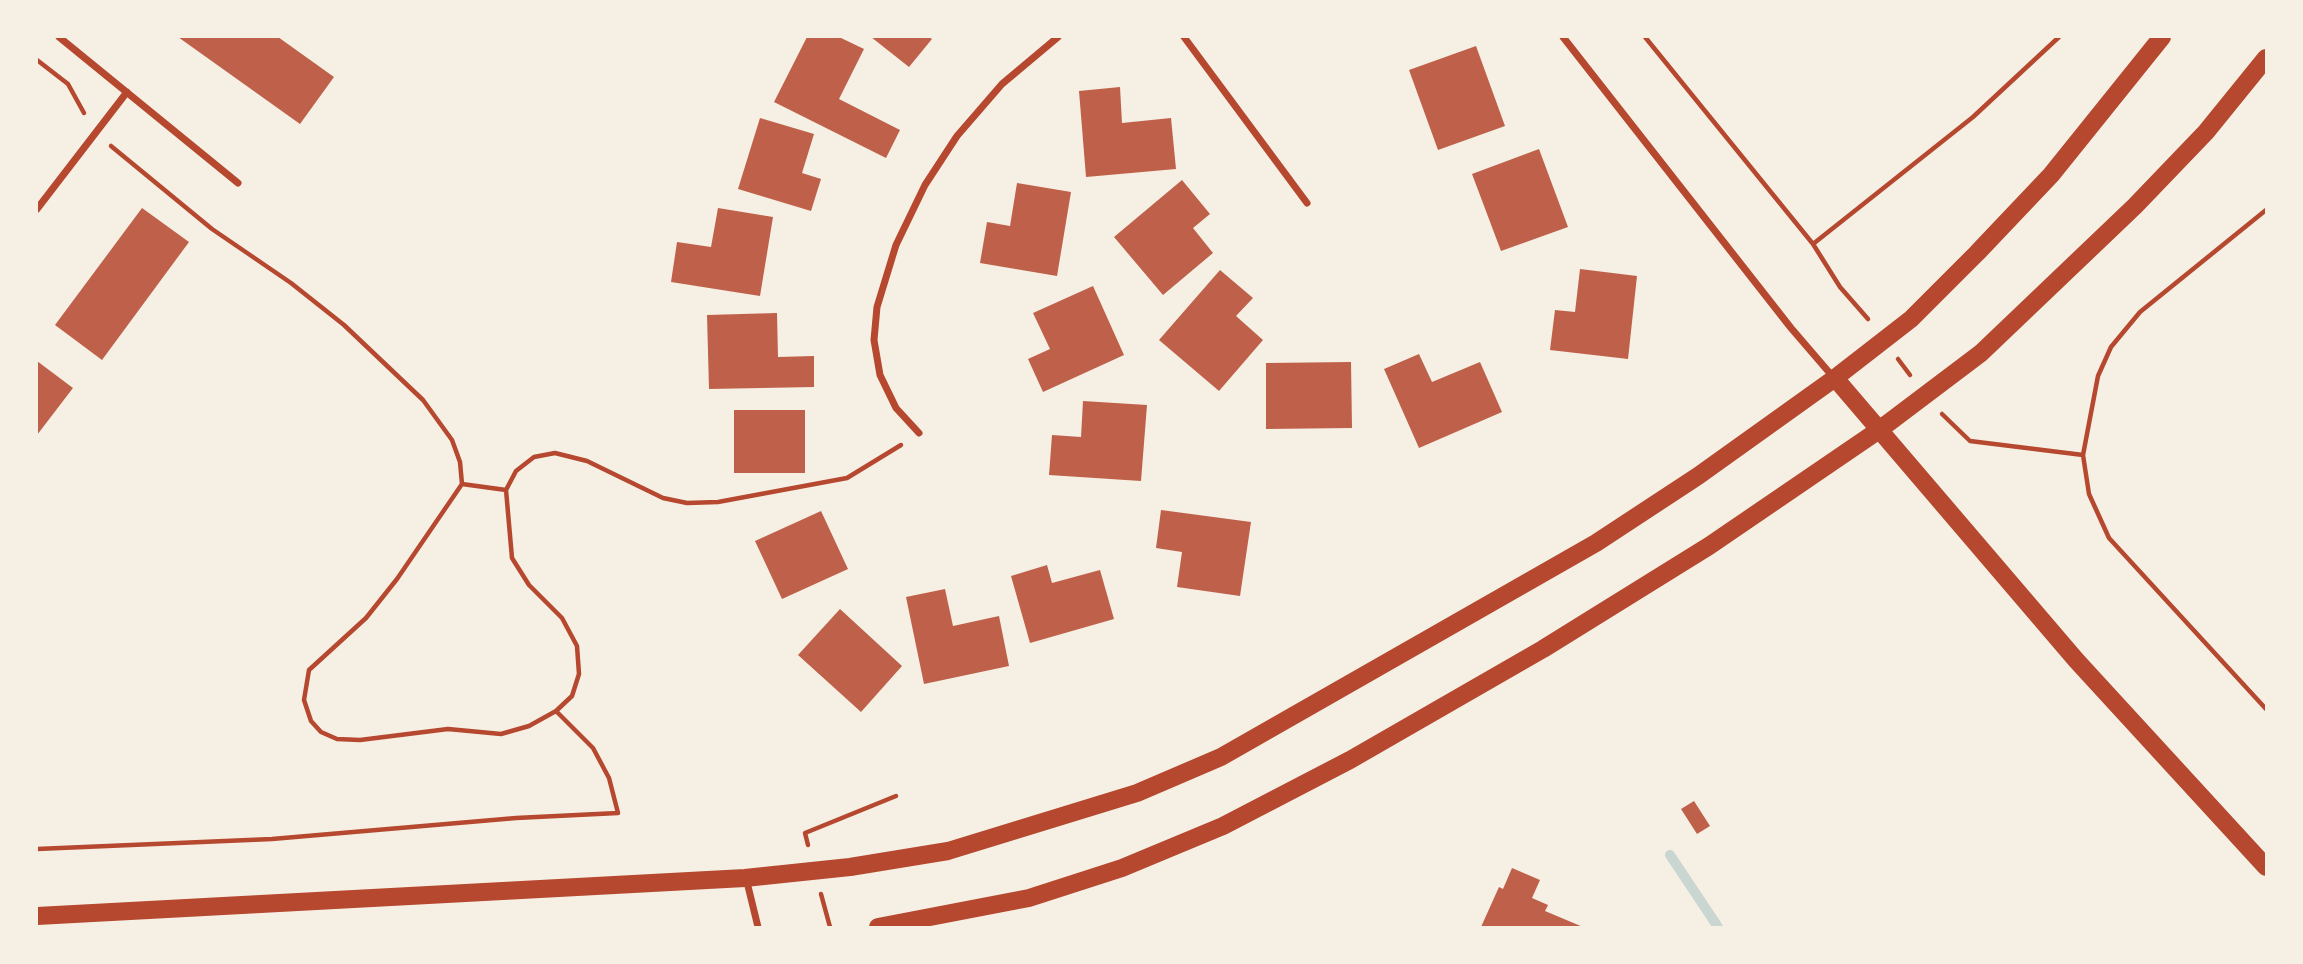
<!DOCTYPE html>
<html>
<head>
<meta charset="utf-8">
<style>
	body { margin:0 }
	#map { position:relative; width:2303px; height:964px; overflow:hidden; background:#f6efe4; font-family:Ubuntu,sans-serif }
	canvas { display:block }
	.frame { position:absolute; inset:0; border:38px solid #f6efe4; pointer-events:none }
</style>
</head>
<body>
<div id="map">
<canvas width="2303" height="964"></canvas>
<div class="frame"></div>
</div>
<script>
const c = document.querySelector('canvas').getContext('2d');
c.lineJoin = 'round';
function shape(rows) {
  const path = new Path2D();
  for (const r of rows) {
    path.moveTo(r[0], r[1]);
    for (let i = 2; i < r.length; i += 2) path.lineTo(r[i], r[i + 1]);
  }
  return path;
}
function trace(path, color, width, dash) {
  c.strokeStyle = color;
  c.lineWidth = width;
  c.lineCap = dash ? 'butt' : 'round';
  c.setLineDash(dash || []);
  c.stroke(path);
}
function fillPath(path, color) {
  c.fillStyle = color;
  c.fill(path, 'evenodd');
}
const stream = shape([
	[1670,855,1718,927]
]);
const building = shape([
	[178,37,278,37,334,77,300,124],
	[807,37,839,37,864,49,839,99,900,130,886,158,774,102],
	[871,37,929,37,932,39,909,67],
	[1476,46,1505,126,1438,150,1409,70],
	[1120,87,1122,123,1171,118,1176,169,1086,177,1079,91],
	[760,118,814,134,802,173,821,179,811,211,738,189],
	[1539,149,1568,227,1501,251,1472,174],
	[1182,180,1210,214,1193,228,1213,253,1163,295,1114,237],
	[1017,183,1071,192,1057,276,980,263,987,222,1010,226],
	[142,208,189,242,102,360,55,325],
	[718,208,773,217,760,296,671,282,677,242,711,247],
	[1580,269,1637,276,1628,359,1550,350,1555,310,1575,312],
	[1220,270,1253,298,1236,316,1263,340,1219,391,1159,340],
	[1093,286,1124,355,1043,392,1028,359,1050,349,1033,313],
	[777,313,778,357,814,356,814,387,709,389,707,315],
	[1419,354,1432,382,1480,362,1502,412,1419,448,1384,369],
	[37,361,73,388,37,435],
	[1351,362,1352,428,1266,429,1266,363],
	[1083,401,1147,405,1141,481,1049,475,1052,435,1081,437],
	[734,410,805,410,805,473,734,473],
	[1161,510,1251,522,1240,596,1177,587,1182,552,1156,548],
	[821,511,848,569,782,599,755,541],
	[1047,565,1052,583,1100,570,1114,619,1030,643,1011,576],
	[945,589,953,626,999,616,1009,666,924,684,906,597],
	[840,609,902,666,861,712,798,655],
	[1694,801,1710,826,1697,834,1681,809],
	[1512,868,1540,880,1532,898,1548,905,1545,911,1583,927,1481,927,1499,887,1503,889]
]);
const path = shape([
	[1645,37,1813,244],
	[37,60,68,84,84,113],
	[111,146,212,229,291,283,344,325,423,400,452,440,460,462,462,484,397,579,366,618,309,670,304,700,311,721,321,732,337,739,360,740,448,729,501,734,529,726,556,711,572,696,579,674,577,646,562,618,529,585,512,558,506,490,516,471,534,457,555,453,587,461,663,498,687,503,718,502,847,478,901,445],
	[2266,210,2140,312,2111,347,2098,376,2083,455,2089,494,2109,538,2266,709],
	[1868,319,1840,287,1813,244,1973,117,2059,37],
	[1898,359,1910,375],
	[1942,414,1970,441,2083,455],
	[462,484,506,490],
	[808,845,805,833,896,796],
	[37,849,272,839,516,818,618,813,609,778,593,748,556,711],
	[821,894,830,927]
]);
const minor = shape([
	[59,37,238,183],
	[1184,37,1307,203],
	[1563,37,1791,328,1834,378],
	[37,209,127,92],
	[919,433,896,408,880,375,874,340,877,307,896,245,925,185,957,136,1002,84,1058,37],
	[746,878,758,927]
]);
const primary = shape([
	[1835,378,2076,660,2266,867],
	[37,916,745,878,850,867,948,851,1137,793,1221,757,1596,543,1698,476,1835,378,1911,319,1977,253,2051,175,2162,37],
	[878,927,1029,898,1122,868,1223,826,1350,760,1543,649,1709,546,1879,430,1981,353,2135,206,2206,132,2266,58]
]);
trace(stream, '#c9d6d2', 10);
fillPath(building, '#bf614a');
trace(path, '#b5482f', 4.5);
trace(minor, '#b5482f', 7);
trace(primary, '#b5482f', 18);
</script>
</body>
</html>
